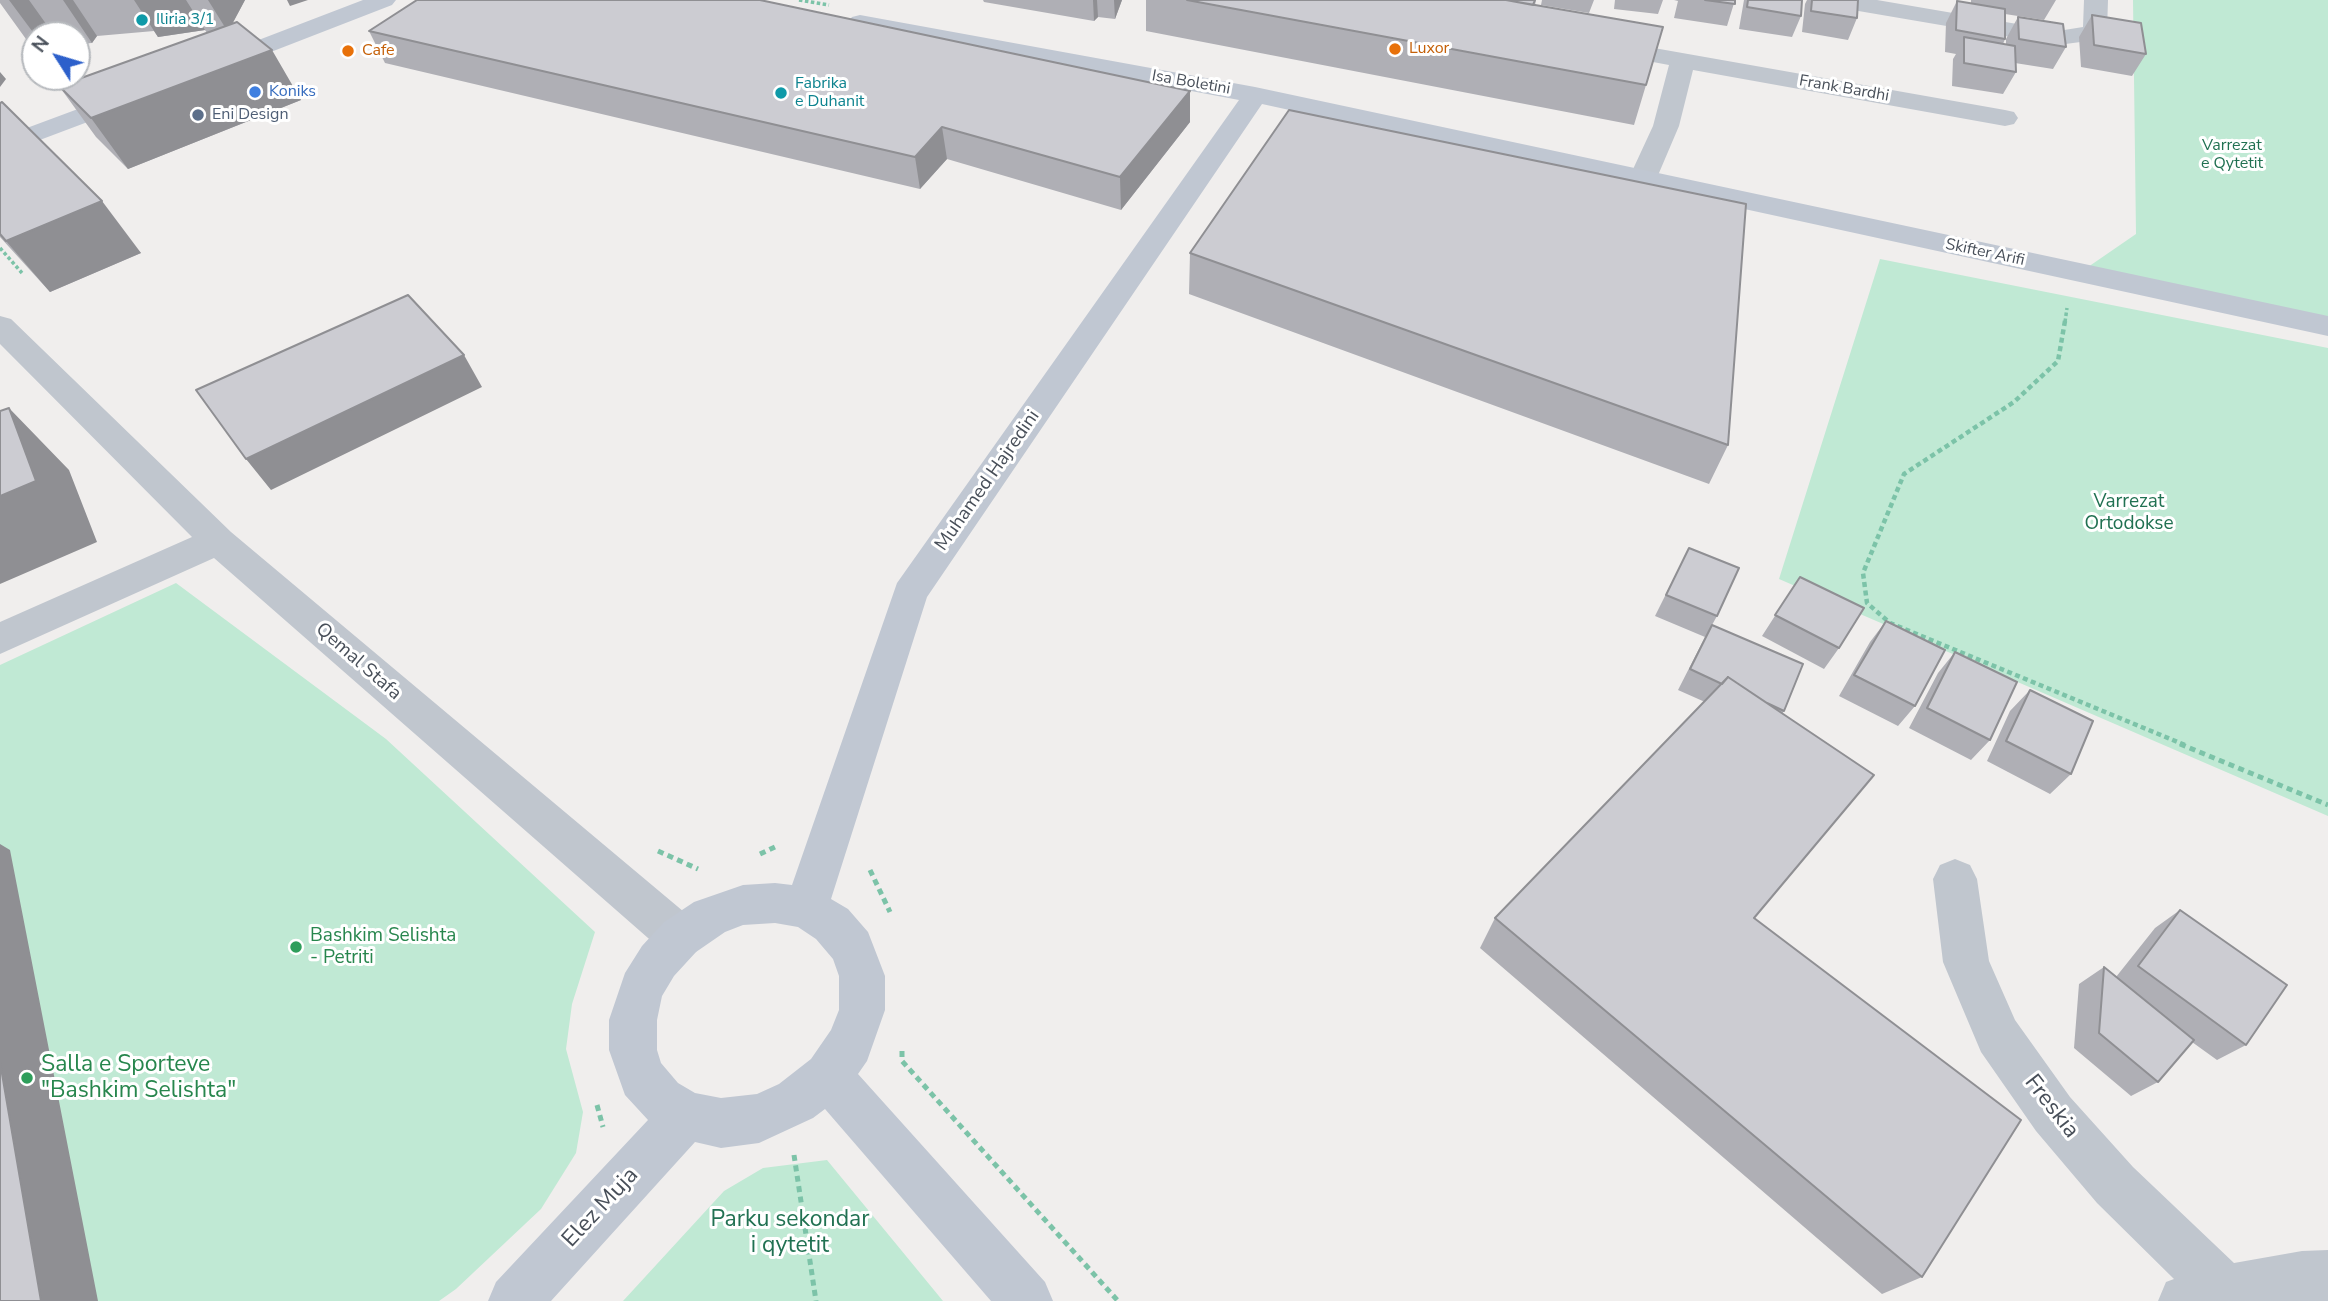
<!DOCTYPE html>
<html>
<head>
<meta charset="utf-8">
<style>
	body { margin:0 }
	#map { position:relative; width:2328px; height:1301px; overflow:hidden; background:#f0eeed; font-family:"Nunito Sans",sans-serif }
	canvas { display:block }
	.north { position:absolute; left:21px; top:21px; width:70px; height:70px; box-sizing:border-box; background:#fff; border:2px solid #b6b9bd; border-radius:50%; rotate:307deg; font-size:19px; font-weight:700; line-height:28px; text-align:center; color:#484f59 }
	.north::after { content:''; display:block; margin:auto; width:24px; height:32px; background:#2d60cb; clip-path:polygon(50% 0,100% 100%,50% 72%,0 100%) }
</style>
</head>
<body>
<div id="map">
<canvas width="2328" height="1301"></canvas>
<div class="north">N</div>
</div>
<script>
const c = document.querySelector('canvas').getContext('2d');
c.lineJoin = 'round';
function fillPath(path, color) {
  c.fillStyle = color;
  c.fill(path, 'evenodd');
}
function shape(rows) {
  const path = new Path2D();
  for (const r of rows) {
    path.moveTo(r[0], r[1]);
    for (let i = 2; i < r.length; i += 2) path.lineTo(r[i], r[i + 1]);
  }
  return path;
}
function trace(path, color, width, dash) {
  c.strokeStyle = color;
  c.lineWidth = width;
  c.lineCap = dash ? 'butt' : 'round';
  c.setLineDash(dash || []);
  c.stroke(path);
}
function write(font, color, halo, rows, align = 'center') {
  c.font = font + ' "Nunito Sans",sans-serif';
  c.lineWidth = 6;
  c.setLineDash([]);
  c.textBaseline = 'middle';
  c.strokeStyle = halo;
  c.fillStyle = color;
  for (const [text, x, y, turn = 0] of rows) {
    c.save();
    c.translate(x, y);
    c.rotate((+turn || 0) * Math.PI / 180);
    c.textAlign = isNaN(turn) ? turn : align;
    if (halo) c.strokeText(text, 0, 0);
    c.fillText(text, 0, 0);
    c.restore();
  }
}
const green = shape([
	[2133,0,2328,0,2328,325,2072,278,2136,234],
	[1880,259,2328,348,2328,816,1779,579],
	[176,583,386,739,595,932,572,1004,566,1049,583,1112,576,1153,541,1209,456,1289,439,1301,0,1301,0,665],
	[827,1160,943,1301,623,1301,724,1191,763,1168]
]);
const pathFar2 = shape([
	[799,0,829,5],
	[0,248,22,273],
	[2065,322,2067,308]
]);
const pathFar1 = shape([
	[2065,321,2058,361,2014,402,1904,474,1863,573,1867,603,1890,623,2185,745]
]);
const path = shape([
	[2180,744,2328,805],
	[658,851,698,869],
	[760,854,777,846],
	[870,870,890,912],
	[902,1051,902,1061,1118,1301],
	[597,1105,603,1127],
	[794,1155,816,1301]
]);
const street = shape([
	[1823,0,1877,0,2058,31,2083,27,2084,0,2108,0,2107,31,2104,36,2088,41,2058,45,1835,7,1827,5,1823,0],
	[1603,39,2005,110,2014,112,2018,118,2014,124,2005,126,1693,70,1679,126,1656,180,1652,186,1642,188,1632,186,1628,180,1653,126,1669,65,1594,51,1591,46,1594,41,1603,39],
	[0,316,11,319,231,532,696,922,703,937,696,952,680,958,664,952,214,558,0,654,0,622,192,537,0,344,0,316],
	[1955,859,1970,865,1977,879,1989,961,2015,1020,2070,1097,2133,1167,2234,1263,2302,1251,2328,1250,2328,1301,2158,1301,2166,1282,2174,1279,2097,1203,2036,1131,1981,1052,1943,962,1933,879,1940,865,1955,859]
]);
const secondary = shape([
	[363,0,396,0,392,5,227,69,218,71,209,69,206,64,209,59,363,0],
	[860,15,1255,87,2328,316,2328,336,1262,104,927,597,831,899,848,909,868,932,885,976,885,1010,867,1061,858,1074,1045,1282,1053,1301,991,1301,825,1109,813,1118,759,1143,721,1148,695,1142,551,1301,488,1301,496,1282,648,1120,625,1095,609,1050,609,1020,625,973,642,946,664,922,694,902,743,885,775,883,792,885,897,583,1239,100,852,27,848,22,852,17,860,15],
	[775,923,798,927,816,939,833,959,839,976,839,1010,831,1030,811,1059,779,1084,757,1094,721,1098,695,1093,678,1083,661,1063,657,1050,657,1020,662,996,674,976,696,952,725,932,743,925,775,923],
	[129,90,138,93,142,98,138,103,0,155,0,138,129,90]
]);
const wall = shape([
	[0,0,245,0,232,24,301,100,128,169,96,137,59,86,207,33,205,30,158,37,154,31,97,36,92,43,77,44,77,35,35,35,35,45,31,46,0,3],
	[983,0,1122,0,1115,19,1098,17,1094,21,984,2],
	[1146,0,1536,0,1535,5,1646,85,1634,125,1146,31],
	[1542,0,1594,0,1589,13,1541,5],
	[1615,0,1663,0,1658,14,1614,9],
	[1674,0,1735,0,1727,26,1674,18,1678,1],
	[1744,0,1802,0,1801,16,1792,37,1739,29],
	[1807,0,1858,0,1857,18,1848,40,1802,32,1805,4],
	[1971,0,2056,0,2044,20,2005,14,2005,39,2003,44,2006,44,2006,39,2018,17,2066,47,2053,69,2015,63,2016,72,2003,94,1952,86,1953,59,1956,54,1945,52,1946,23,1957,1,1971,3],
	[2092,15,2146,54,2132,76,2081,67,2079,37],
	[369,31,1190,122,1121,210,947,159,920,189,385,63],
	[0,103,141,253,50,292,0,237],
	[1190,253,1728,445,1709,484,1189,294],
	[1689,548,1717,616,1712,625,1784,711,1782,714,1754,918,1922,1277,1882,1294,1480,948,1495,918,1705,702,1678,690,1705,637,1655,616],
	[1800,577,1839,648,1824,669,1762,636],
	[1886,621,1915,706,1898,726,1839,696,1870,642],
	[1955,652,1990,740,1971,760,1909,728,1938,673],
	[2030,690,2071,774,2050,794,1987,761,2010,711],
	[2180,910,2246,1045,2217,1060,2192,1042,2158,1082,2131,1096,2074,1048,2079,984,2104,967,2116,977,2155,928]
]);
const shadedWall = shape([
	[9,0,29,0,54,35,35,35],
	[63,0,73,0,97,36,92,43],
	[134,0,186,0,205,30,158,37],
	[208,0,245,0,228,32],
	[287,0,308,0,290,6],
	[1093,0,1097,0,1098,17,1094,21],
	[1114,0,1122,0,1115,19],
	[272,50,301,100,128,169,91,118],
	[0,72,6,79,0,87],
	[1190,91,1190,122,1121,210,1120,177],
	[942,127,947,159,920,189,915,157],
	[102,201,141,253,50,292,6,241],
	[464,355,482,387,271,490,246,459],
	[9,408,69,470,97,542,0,584,0,496],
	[0,844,10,850,98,1301,41,1301,0,1062]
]);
const building = shape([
	[417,0,760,0,1190,91,1120,177,942,127,915,157,369,31,417,0],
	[1187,0,1506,0,1663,27,1646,85,1187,0],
	[1506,0,1535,0,1533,5,1506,0],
	[1705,0,1735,0,1735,4,1705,0],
	[1748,0,1802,0,1801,16,1747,7,1748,0],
	[1812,0,1858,0,1857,18,1811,11,1812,0],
	[1957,1,2005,9,2005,39,1956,30,1957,1],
	[2092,15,2141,23,2146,54,2094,45,2092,15],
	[2018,17,2063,24,2066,47,2019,39,2018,17],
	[237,22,272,50,91,118,59,86,237,22],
	[1964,37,2015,46,2016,72,1964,63,1964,37],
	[2,102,102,201,6,241,0,234,0,103,2,102],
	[1289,110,1746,204,1728,445,1190,253,1289,110],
	[408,295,464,355,246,459,196,390,408,295],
	[9,408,36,481,0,496,0,411,9,408],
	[1689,548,1739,568,1717,616,1666,595,1689,548],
	[1800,577,1864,608,1839,648,1775,615,1800,577],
	[1886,621,1945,650,1915,706,1854,675,1886,621],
	[1712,625,1803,664,1784,711,1767,703,1728,677,1722,684,1690,669,1712,625],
	[1955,652,2017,682,1990,740,1927,708,1955,652],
	[1728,677,1874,775,1754,918,2021,1120,1922,1277,1495,918,1728,677],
	[2030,690,2093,721,2071,774,2006,741,2030,690],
	[2180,910,2287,985,2246,1045,2138,966,2180,910],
	[2104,967,2194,1040,2158,1082,2099,1033,2104,967],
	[0,1062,41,1301,0,1301,0,1062]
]);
const markers = [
	[142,20,7,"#0f9aa8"],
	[1395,49,7,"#e8710a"],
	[348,51,7,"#e8710a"],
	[255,92,7,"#3f7fe0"],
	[781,93,7,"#0f9aa8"],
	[198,115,7,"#5c6f8a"],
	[296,947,7,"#2e9e5b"],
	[27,1078,7,"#2e9e5b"]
];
const farCulturenames = [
	["Iliria 3/1",156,20],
	["Fabrika",795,84],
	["e Duhanit",795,102]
];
const farFoodnames = [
	["Luxor",1409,49],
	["Cafe",362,51]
];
const farStreetnames = [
	["Isa Boletini",1191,83,10],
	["Frank Bardhi",1844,89,10],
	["Skifter Arifi",1985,253,12]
];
const farShopnames = [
	["Koniks",269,92]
];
const farServicenames = [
	["Eni Design",212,115]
];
const farParknames = [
	["Varrezat",2232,146],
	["e Qytetit",2232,164]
];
const streetNames = [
	["Muhamed Hajredini",988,481,-55],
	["Qemal Stafa",358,662,41]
];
const parkNames = [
	["Varrezat",2129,502],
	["Ortodokse",2129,524]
];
const leisureNames = [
	["Bashkim Selishta",310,936],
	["- Petriti",310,958]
];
const nearLeisurenames = [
	["Salla e Sporteve",41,1065],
	["\"Bashkim Selishta\"",41,1091]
];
const nearStreetnames = [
	["Freskia",2051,1107,52],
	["Elez Muja",601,1208,-47]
];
const nearParknames = [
	["Parku sekondar",790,1220],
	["i qytetit",790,1246]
];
fillPath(green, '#c0e9d4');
trace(pathFar2, '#7cc3a8', 3.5, [3.5, 2.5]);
trace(pathFar1, '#7cc3a8', 4.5, [5, 3.5]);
trace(path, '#7cc3a8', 5, [6, 4.5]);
fillPath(street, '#c0c6ce');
fillPath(secondary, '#c0c7d2');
fillPath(wall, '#afafb5');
fillPath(shadedWall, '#8f8f93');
fillPath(building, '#ccccd2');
trace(building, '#8f8f93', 2);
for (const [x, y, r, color] of markers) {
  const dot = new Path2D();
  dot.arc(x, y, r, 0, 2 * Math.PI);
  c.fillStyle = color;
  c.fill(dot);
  trace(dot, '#fff', 2.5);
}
write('16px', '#0d838f', '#fff', farCulturenames, 'left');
write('16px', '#c56008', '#fff', farFoodnames, 'left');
write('16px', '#484f59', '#fff', farStreetnames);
write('16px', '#366cbe', '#fff', farShopnames, 'left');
write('16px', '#4e5e75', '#fff', farServicenames, 'left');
write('16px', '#217152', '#fff', farParknames);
write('19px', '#484f59', '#fff', streetNames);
write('19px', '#217152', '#fff', parkNames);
write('19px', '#27864d', '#fff', leisureNames, 'left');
write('23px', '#27864d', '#fff', nearLeisurenames, 'left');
write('23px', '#484f59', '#fff', nearStreetnames);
write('23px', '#217152', '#fff', nearParknames);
</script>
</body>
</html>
